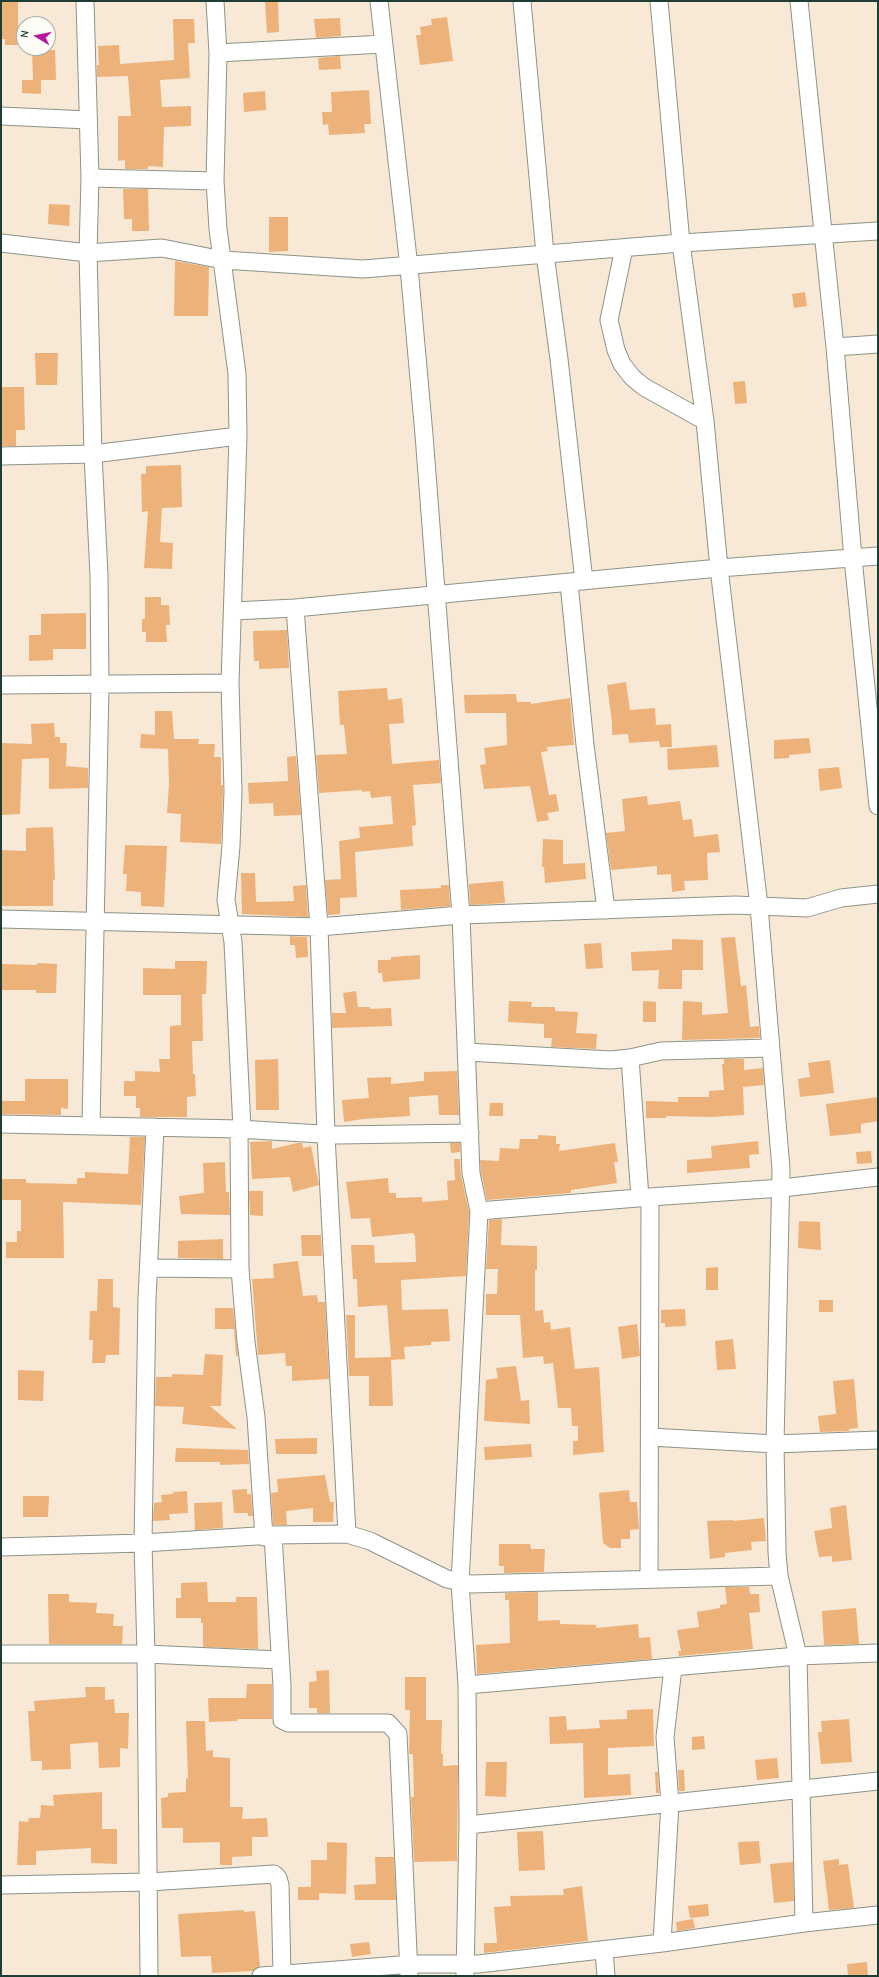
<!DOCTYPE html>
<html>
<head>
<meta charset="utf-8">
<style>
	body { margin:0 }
	#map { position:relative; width:879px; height:1977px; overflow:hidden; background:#f8e9d7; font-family:"Comic Neue",sans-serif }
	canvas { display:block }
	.frame { position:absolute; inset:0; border:2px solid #1f3d34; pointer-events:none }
	.north { position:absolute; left:16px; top:16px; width:40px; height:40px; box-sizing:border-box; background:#fdfcf7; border:1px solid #a4b0a9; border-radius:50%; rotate:280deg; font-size:11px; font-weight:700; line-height:16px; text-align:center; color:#1f3d34 }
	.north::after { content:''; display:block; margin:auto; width:14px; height:18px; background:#b5179e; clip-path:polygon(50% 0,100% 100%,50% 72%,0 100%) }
</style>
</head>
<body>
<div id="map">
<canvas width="879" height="1977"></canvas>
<div class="frame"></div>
<div class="north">N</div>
</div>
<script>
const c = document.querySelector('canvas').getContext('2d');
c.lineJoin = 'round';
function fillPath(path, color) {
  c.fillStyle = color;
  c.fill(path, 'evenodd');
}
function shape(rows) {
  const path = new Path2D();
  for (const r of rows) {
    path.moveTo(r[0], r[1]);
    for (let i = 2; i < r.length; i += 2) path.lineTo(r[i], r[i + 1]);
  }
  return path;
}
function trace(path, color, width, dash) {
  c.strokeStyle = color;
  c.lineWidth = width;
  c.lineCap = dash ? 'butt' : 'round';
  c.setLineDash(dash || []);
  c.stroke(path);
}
const building = shape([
	[1,1,18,1,18,45,5,45,5,39,1,39],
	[265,1,278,1,279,32,267,33],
	[447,17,453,61,420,65,416,35,421,35,420,27,432,25,431,19],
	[340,18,341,36,316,38,314,19],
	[173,19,194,19,195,43,188,43,190,78,160,80,162,107,191,106,191,126,164,127,163,167,148,166,148,169,125,169,125,160,118,161,118,116,131,116,128,76,97,77,97,65,99,65,98,46,119,45,120,64,174,60],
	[32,50,55,50,56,80,41,80,41,94,22,93,22,80,33,80],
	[340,56,341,69,319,70,318,58],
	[369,90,371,124,364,124,365,133,329,135,328,124,323,125,322,112,332,112,331,92],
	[265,91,266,110,244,112,243,93],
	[123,189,148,189,149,231,132,231,132,219,124,219],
	[49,204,70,205,69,226,48,224],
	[269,217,288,217,288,251,269,252],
	[175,261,209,267,208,316,174,316],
	[805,292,807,306,794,308,792,294],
	[35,353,58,353,57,385,36,385],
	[745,381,747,403,735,404,733,382],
	[1,387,24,387,25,430,16,430,16,446,1,446],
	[181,465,182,507,162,508,160,542,173,543,172,569,144,568,148,511,142,512,141,474,146,474,146,466],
	[145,597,161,597,161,605,169,605,170,625,166,625,167,642,146,642,146,632,142,632,142,619,145,619],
	[86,613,86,649,53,649,53,660,29,661,29,635,41,635,41,614],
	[287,630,289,668,259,669,259,661,254,661,253,631],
	[626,682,630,710,655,708,656,725,671,724,672,747,660,747,659,741,629,743,628,734,612,735,612,722,607,685],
	[387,688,388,700,402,698,404,723,389,724,392,764,439,760,441,783,413,785,416,825,412,826,413,846,355,852,357,897,340,898,340,914,328,915,325,880,341,879,339,841,360,838,359,827,393,824,391,796,371,798,370,791,362,792,362,790,319,793,316,755,347,754,344,725,340,725,338,691],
	[516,694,517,702,531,702,531,704,570,698,574,745,547,747,548,751,541,752,549,795,556,794,559,811,547,813,549,820,537,822,530,786,484,789,480,765,486,764,484,748,507,745,506,713,465,713,464,695],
	[155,711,172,711,174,739,199,739,198,744,215,744,214,757,221,757,221,785,223,785,223,791,221,844,180,842,181,814,167,813,169,784,168,749,140,748,141,734,155,735],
	[54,723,55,737,60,737,60,743,67,743,66,766,88,768,88,788,49,789,49,758,22,759,20,814,1,815,1,743,32,744,31,724],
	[809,738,811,753,789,755,789,758,774,759,774,740],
	[717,745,719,767,668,770,667,749],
	[296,756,301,815,274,816,273,803,249,804,248,783,288,781,287,757],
	[839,767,842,788,820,791,818,769],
	[647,796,648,805,680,801,683,820,692,819,694,837,718,834,720,852,707,853,708,880,684,881,685,890,672,892,671,874,657,875,657,866,611,870,606,833,625,831,622,799],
	[53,827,55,880,53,880,53,906,1,906,1,850,26,851,26,828],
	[543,839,563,840,563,864,585,863,586,879,545,883,544,867,542,867],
	[125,845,167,846,164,907,141,906,141,892,126,891,127,874,123,874],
	[241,873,255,873,256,902,294,901,293,886,306,885,308,917,242,914],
	[503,881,505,903,470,905,469,884],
	[441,885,449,885,450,906,401,910,400,890,441,888],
	[290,936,307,937,308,957,296,958,295,945,290,945],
	[735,937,741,986,746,985,750,1027,759,1026,760,1038,682,1040,683,1001,702,1002,702,1015,728,1013,721,938],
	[672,939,703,940,703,970,682,970,682,989,658,989,659,970,632,971,631,952,672,950],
	[601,943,603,968,586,969,584,944],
	[420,955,420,979,383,982,382,973,378,973,378,960,391,960,391,957],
	[175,961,207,961,206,994,202,994,203,1041,192,1041,193,1074,195,1074,196,1096,187,1097,187,1117,140,1117,140,1108,136,1108,136,1096,124,1096,124,1081,135,1081,135,1071,160,1072,159,1059,170,1059,170,1026,181,1025,181,995,143,995,143,968,175,969],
	[37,963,57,964,56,993,36,993,36,990,1,990,1,964,37,965],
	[356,991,358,1007,370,1007,370,1009,391,1008,392,1026,332,1028,332,1013,346,1013,343,993],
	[509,1001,532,1002,531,1007,555,1007,555,1011,578,1012,576,1033,597,1034,596,1049,551,1047,552,1038,544,1038,544,1024,508,1022],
	[643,1001,656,1002,656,1022,643,1022],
	[278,1059,279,1110,256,1110,255,1060],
	[724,1059,744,1059,744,1070,763,1068,764,1085,743,1087,744,1115,710,1117,666,1116,666,1118,646,1118,646,1101,678,1102,678,1097,709,1097,709,1091,724,1090,722,1064,724,1064],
	[830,1060,834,1093,800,1097,798,1079,810,1077,808,1063],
	[457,1071,459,1115,439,1115,438,1095,409,1097,410,1116,363,1119,344,1122,342,1100,369,1098,367,1078,391,1077,391,1084,424,1081,424,1072],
	[25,1079,68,1079,68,1109,61,1108,61,1115,1,1114,1,1101,25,1101],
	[878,1097,878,1121,861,1124,861,1133,830,1136,826,1104],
	[490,1103,503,1103,503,1116,489,1116],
	[538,1135,556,1136,556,1144,560,1144,559,1151,615,1143,618,1162,614,1162,617,1183,571,1190,571,1193,487,1200,481,1172,480,1160,499,1161,500,1148,519,1149,520,1139,538,1139],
	[130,1137,145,1137,141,1205,63,1202,64,1258,6,1258,6,1242,17,1242,17,1231,21,1231,21,1200,1,1200,1,1179,26,1179,26,1183,77,1184,77,1178,85,1178,85,1172,128,1174],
	[272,1141,272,1149,297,1143,302,1143,303,1148,311,1146,319,1185,293,1192,290,1177,252,1179,250,1142],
	[758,1141,759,1154,749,1155,750,1168,687,1173,687,1160,712,1158,711,1146],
	[450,1143,460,1143,460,1152,451,1153],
	[871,1151,872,1163,857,1164,856,1152],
	[454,1159,460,1159,461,1175,469,1212,466,1276,401,1280,402,1310,448,1309,450,1341,431,1342,431,1345,404,1347,405,1359,391,1360,393,1406,369,1406,369,1376,349,1376,346,1315,355,1315,355,1358,391,1357,387,1305,358,1307,357,1279,353,1279,351,1245,374,1245,375,1263,416,1262,415,1236,413,1233,372,1237,370,1218,351,1219,346,1182,388,1178,389,1193,396,1193,396,1198,422,1197,422,1202,448,1200,447,1181,455,1180],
	[225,1162,226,1192,229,1192,230,1215,181,1214,179,1196,204,1193,203,1163],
	[249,1191,263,1191,263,1216,250,1215],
	[502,1219,501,1245,537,1246,537,1270,535,1270,535,1311,543,1310,544,1323,550,1322,551,1330,570,1327,575,1369,599,1367,604,1452,573,1455,573,1441,578,1441,578,1426,572,1426,571,1408,558,1408,553,1363,544,1364,543,1356,523,1358,520,1315,486,1315,486,1294,497,1294,498,1269,486,1269,489,1220],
	[799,1221,820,1222,821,1250,798,1248],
	[301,1235,321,1235,322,1256,302,1256],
	[223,1239,223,1259,178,1258,178,1241],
	[298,1261,303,1296,317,1295,318,1302,325,1302,329,1379,292,1381,292,1366,286,1366,285,1353,258,1355,252,1279,274,1278,273,1264],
	[718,1267,718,1290,706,1290,706,1268],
	[98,1279,113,1279,113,1307,120,1308,119,1355,106,1355,105,1363,92,1363,93,1340,89,1340,90,1311,97,1311],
	[819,1300,833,1300,833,1312,819,1312],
	[215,1308,233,1308,238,1356,236,1356,234,1329,215,1329],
	[685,1309,686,1326,665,1327,665,1323,661,1323,661,1310],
	[637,1324,640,1356,622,1359,618,1327],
	[733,1339,736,1369,717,1370,715,1341],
	[205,1354,223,1355,221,1406,210,1406,237,1429,182,1424,184,1407,155,1406,156,1377,172,1377,172,1374,203,1375],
	[516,1366,521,1401,529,1400,530,1424,484,1421,486,1380,498,1378,496,1368],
	[18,1370,44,1371,43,1401,18,1400],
	[854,1379,858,1428,849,1429,849,1431,820,1432,818,1416,836,1414,833,1381],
	[317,1438,317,1454,276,1454,275,1439],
	[531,1444,532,1457,485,1460,484,1447],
	[176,1448,248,1450,249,1464,220,1465,220,1462,175,1462],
	[325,1475,330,1502,334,1502,333,1522,313,1522,313,1508,286,1511,287,1525,273,1525,271,1493,278,1492,277,1479],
	[247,1489,247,1494,251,1494,253,1516,248,1516,248,1513,234,1513,232,1490],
	[629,1490,630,1502,637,1502,639,1529,630,1530,630,1539,621,1539,621,1548,610,1548,603,1543,599,1493],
	[187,1491,188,1513,169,1514,170,1520,153,1521,154,1503,162,1502,161,1495,173,1494,173,1492],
	[23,1496,49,1496,48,1517,23,1517],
	[222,1502,223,1528,195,1530,194,1503],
	[846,1505,852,1560,832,1562,832,1556,819,1557,814,1531,832,1528,830,1508],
	[764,1518,766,1541,751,1542,752,1550,725,1553,725,1557,710,1559,707,1521,733,1520,733,1521],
	[499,1544,530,1544,531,1549,545,1549,544,1572,504,1573,504,1566,499,1566],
	[207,1582,208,1602,236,1602,236,1597,257,1597,258,1649,203,1647,203,1623,201,1623,201,1618,176,1618,176,1598,181,1598,181,1583],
	[725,1587,749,1587,750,1594,759,1594,760,1612,749,1613,753,1649,679,1656,678,1651,681,1651,677,1630,699,1627,697,1612,720,1608,720,1605,727,1604],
	[538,1592,538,1621,560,1620,560,1624,596,1625,596,1628,638,1624,639,1638,650,1637,652,1659,477,1674,476,1645,510,1643,509,1600,505,1600,505,1593],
	[48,1594,69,1594,69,1602,97,1603,96,1613,114,1614,113,1626,123,1626,122,1644,49,1644],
	[856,1608,859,1644,824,1645,822,1611],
	[329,1670,330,1713,317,1713,317,1708,309,1708,309,1682,317,1681,316,1671],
	[405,1677,426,1677,426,1720,442,1720,441,1754,443,1754,443,1766,458,1765,457,1861,414,1862,411,1797,414,1797,413,1754,409,1754,410,1710,405,1710],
	[247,1684,272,1684,272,1719,237,1719,237,1721,209,1722,208,1698,246,1698],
	[85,1687,105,1687,105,1700,114,1699,115,1713,129,1713,128,1749,120,1748,120,1767,99,1768,98,1742,70,1744,71,1769,42,1770,42,1761,31,1761,28,1711,35,1711,34,1701,86,1697],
	[653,1709,654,1746,608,1748,608,1775,630,1774,631,1795,584,1798,583,1743,550,1744,549,1717,566,1716,567,1730,600,1728,599,1720,627,1719,627,1710],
	[849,1719,852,1762,821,1764,818,1732,822,1732,821,1721],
	[186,1721,205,1721,206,1751,213,1750,213,1757,230,1758,230,1807,243,1807,242,1819,267,1818,268,1837,252,1837,252,1856,232,1857,232,1865,220,1865,220,1842,183,1843,183,1828,162,1828,161,1798,168,1797,168,1793,186,1792,186,1778,188,1779],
	[704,1736,705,1749,692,1750,692,1737],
	[777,1758,779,1778,757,1780,755,1760],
	[486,1762,507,1762,506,1797,485,1796],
	[678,1770,684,1770,685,1791,679,1791],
	[655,1772,658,1772,659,1793,656,1793],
	[102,1792,102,1829,117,1829,117,1864,91,1863,91,1848,36,1851,36,1865,17,1865,19,1821,28,1822,29,1818,40,1818,41,1805,54,1806,53,1795],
	[543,1831,545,1870,519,1871,517,1832],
	[759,1841,761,1863,740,1865,738,1842],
	[327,1842,347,1843,346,1894,319,1893,319,1900,298,1900,298,1887,311,1887,311,1860,327,1860],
	[375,1857,394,1857,396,1900,355,1900,354,1885,376,1884],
	[839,1859,839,1865,848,1864,854,1908,829,1910,823,1861],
	[793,1862,794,1901,774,1903,770,1864],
	[582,1886,588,1941,484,1953,484,1943,497,1943,494,1907,511,1906,510,1896,564,1895,563,1889],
	[708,1904,709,1916,690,1918,688,1906],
	[244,1910,244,1912,255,1911,260,1966,253,1971,212,1973,211,1956,181,1957,178,1914],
	[693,1919,695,1928,677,1931,676,1922],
	[369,1942,371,1954,352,1957,350,1944],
	[867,1962,868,1976,848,1976,847,1964]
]);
const minor = shape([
	[85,1,90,178,88,253,93,454,99,575,100,686,91,1125],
	[215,1,218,53,215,181,218,229,237,374,238,436,230,683,233,791,231,846,226,900,233,942,242,1129],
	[379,1,409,267,424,435,461,915,471,1173,479,1211,460,1583,467,1685,468,1825,465,1976],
	[522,1,545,254,559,359,584,581],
	[659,1,681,243,705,421,719,568,759,906,781,1169,775,1444,777,1552,779,1576,798,1656,804,1923],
	[799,1,835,347,853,558,878,806],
	[218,53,383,44],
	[1,116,88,120],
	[90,178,215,181],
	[1,243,88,253,162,248,223,260,363,269,681,243,878,231],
	[624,248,609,320,616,350,622,364,632,377,644,387,705,421],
	[835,347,878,344],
	[1,456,93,454,238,436],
	[569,583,585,745,606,910],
	[295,608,319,927,326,1135,347,1534],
	[233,611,295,608,719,568,878,556],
	[1,685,230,683],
	[1,919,319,927,461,915,735,905,807,908,841,898,878,894],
	[467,1052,611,1060,630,1058,661,1051,770,1048],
	[630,1058,640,1198],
	[1,1124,239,1129,337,1135,470,1133],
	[239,1129,240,1269,246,1342,256,1417,264,1537],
	[479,1211,650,1197,782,1188,878,1177],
	[149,1268,240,1269],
	[650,1437,775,1444,878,1440],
	[273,1535,282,1686,282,1720,288,1723,388,1723,398,1734,409,1974],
	[1,1547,143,1543,273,1535,347,1534,370,1541,447,1579,471,1584,779,1576],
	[649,1579,650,1197],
	[1,1654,146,1654,280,1660],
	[467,1685,798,1656,878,1653],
	[468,1825,878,1781],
	[1,1885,149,1882,274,1874,278,1878,280,1885,282,1974],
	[662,1943,670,1803,665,1737,673,1668],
	[604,1950,606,1976],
	[149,1976,146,1654,143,1543,147,1299,155,1127],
	[261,1976,412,1964,478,1964,662,1943,804,1923,878,1915]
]);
fillPath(building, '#ecb27a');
trace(minor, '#8c9386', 19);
trace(minor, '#fff', 17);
</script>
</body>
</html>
